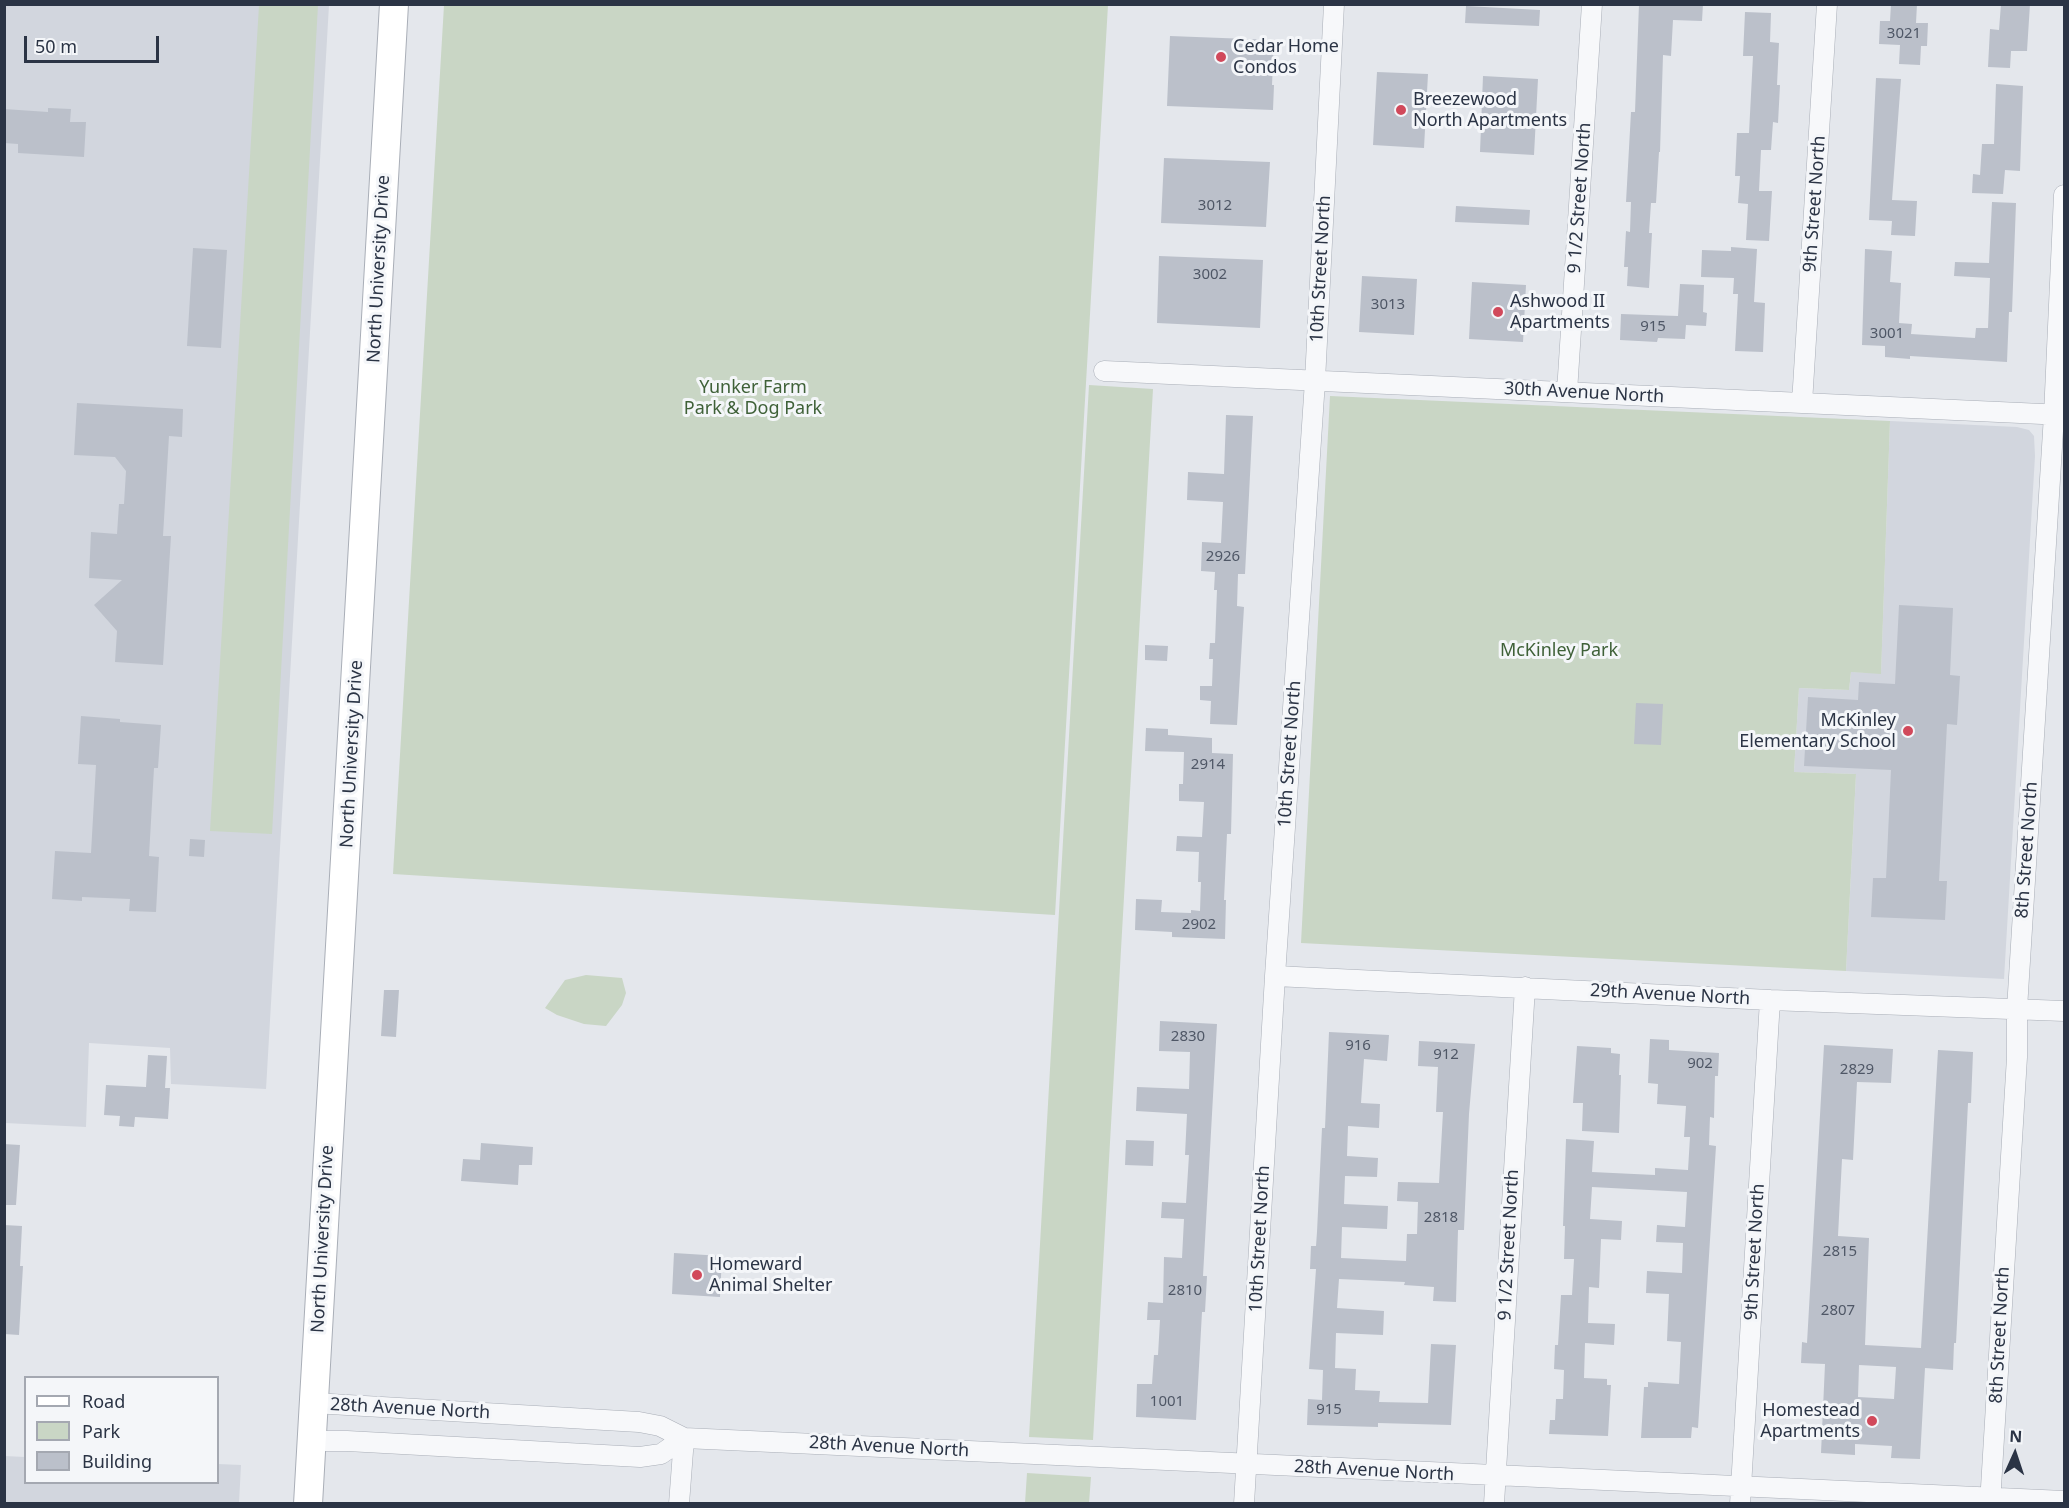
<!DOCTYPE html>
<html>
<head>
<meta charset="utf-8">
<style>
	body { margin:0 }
	#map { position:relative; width:2069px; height:1508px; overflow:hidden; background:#e4e7ec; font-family:"Noto Sans",sans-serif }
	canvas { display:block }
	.frame { position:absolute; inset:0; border:6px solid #2b3445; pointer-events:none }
	.legend { position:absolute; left:24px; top:1376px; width:195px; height:108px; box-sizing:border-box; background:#f4f6f9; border:2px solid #a4a8b1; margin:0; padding:8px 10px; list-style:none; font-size:18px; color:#2b3445 }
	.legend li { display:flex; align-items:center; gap:12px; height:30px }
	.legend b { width:30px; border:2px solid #a4a8b1 }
	.north { position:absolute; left:1985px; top:1424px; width:60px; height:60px; -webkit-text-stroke:4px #f4f6f9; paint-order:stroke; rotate:3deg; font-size:16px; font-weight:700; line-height:24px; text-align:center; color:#2b3445 }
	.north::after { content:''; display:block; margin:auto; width:21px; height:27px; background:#2b3445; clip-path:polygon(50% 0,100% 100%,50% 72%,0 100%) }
	.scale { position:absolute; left:24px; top:36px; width:135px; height:27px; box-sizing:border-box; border:3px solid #2b3445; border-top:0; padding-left:8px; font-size:18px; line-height:21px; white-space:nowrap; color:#2b3445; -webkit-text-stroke:4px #f4f6f9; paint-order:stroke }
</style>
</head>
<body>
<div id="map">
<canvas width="2069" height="1508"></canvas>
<div class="frame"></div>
<ul class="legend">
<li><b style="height:8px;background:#fff"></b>Road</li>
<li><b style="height:16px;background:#c9d6c5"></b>Park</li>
<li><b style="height:16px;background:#bbc0ca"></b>Building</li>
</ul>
<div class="north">N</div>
<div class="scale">50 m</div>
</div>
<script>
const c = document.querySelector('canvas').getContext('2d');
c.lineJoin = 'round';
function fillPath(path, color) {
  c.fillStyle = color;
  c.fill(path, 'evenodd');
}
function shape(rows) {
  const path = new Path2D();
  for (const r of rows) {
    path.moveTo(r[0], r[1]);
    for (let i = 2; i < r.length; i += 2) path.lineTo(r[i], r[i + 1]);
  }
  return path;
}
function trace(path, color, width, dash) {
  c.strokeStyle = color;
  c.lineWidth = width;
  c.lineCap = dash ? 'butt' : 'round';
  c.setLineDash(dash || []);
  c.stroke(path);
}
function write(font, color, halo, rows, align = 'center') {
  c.font = font + ' "Noto Sans",sans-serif';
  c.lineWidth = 6;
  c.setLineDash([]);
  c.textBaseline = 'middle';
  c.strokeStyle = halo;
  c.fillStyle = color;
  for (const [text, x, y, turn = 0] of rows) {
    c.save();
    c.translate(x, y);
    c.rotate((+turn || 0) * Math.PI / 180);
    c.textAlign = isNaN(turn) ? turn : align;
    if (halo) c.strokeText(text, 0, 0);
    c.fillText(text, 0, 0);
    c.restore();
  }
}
const built = shape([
	[5,5,329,5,266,1089,171,1084,170,1048,89,1043,86,1127,5,1123],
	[1890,421,2017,427,2029,430,2034,436,2035,456,2004,979,1846,971,1856,774,1794,772,1799,688,1849,690,1851,672,1881,673],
	[4,1456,25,1457,26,1482,218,1482,218,1464,241,1465,239,1503,5,1503]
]);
const green = shape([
	[259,5,318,5,272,834,210,831],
	[444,5,1108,5,1055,915,393,874],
	[1089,385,1153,389,1093,1440,1029,1437],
	[1330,396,1890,421,1881,674,1851,672,1849,690,1799,688,1794,772,1856,774,1846,971,1301,943],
	[586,975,622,978,626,993,622,1005,606,1026,584,1024,557,1015,545,1008,565,980],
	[1027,1473,1091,1477,1089,1503,1025,1503]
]);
const building = shape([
	[1639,4,1703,4,1702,21,1673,20,1671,56,1663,55,1660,152,1659,152,1656,203,1651,203,1649,233,1652,233,1649,288,1627,286,1628,267,1624,267,1626,231,1630,232,1631,202,1626,202,1631,112,1635,112],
	[1891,4,1917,4,1916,23,1928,23,1927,46,1921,46,1920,65,1899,64,1900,45,1879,44,1880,21,1890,21],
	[2001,4,2030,4,2027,51,2011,51,2010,68,1988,67,1990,29,1999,30],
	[1466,6,1540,10,1539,26,1465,23],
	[1745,12,1771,13,1770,42,1779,43,1777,85,1780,85,1778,123,1773,122,1771,150,1761,150,1759,191,1772,191,1769,241,1746,240,1748,204,1738,203,1740,176,1735,176,1737,133,1749,133,1753,56,1743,56],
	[1170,36,1274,40,1272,85,1274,85,1273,110,1167,106],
	[1377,72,1428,74,1424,148,1373,145],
	[1483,76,1538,79,1534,155,1480,152],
	[1876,78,1901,79,1892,200,1917,201,1915,236,1891,235,1892,221,1869,220],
	[1996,84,2023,86,2020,171,2005,170,2003,194,1972,193,1973,174,1980,175,1982,144,1994,144],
	[48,108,71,109,70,122,86,122,84,157,18,153,18,144,4,143,4,109,48,112],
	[1164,158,1270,162,1266,227,1161,223],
	[1992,202,2016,203,2012,312,2009,312,2007,362,1910,356,1910,359,1885,357,1885,346,1862,345,1865,249,1892,251,1890,282,1901,283,1899,323,1912,324,1911,334,1975,338,1976,328,1988,328,1990,278,1954,276,1955,262,1989,263],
	[1456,206,1530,210,1529,225,1455,222],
	[1731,247,1757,249,1754,302,1765,303,1763,352,1735,351,1738,294,1733,294,1734,278,1701,277,1702,250,1731,251],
	[193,248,227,250,221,348,187,346],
	[1159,256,1263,260,1260,328,1157,323],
	[1362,276,1417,279,1414,335,1359,332],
	[1472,282,1526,285,1523,342,1469,339],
	[1680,284,1704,285,1703,312,1707,313,1706,326,1686,325,1685,339,1658,338,1657,342,1620,340,1621,314,1678,316],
	[77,403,183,409,182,437,169,436,163,536,171,536,163,665,115,662,117,631,94,605,122,580,89,578,91,532,117,534,119,504,124,504,126,471,115,457,74,455],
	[1226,415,1253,416,1245,574,1238,574,1237,606,1244,607,1237,725,1210,724,1211,701,1200,700,1200,686,1212,686,1213,659,1209,659,1210,643,1215,643,1217,590,1214,590,1215,572,1201,571,1202,542,1221,543,1223,502,1187,500,1188,472,1224,474],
	[1899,605,1953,608,1950,675,1960,676,1957,725,1947,724,1939,881,1947,881,1945,920,1871,917,1873,878,1886,878,1891,770,1804,766,1808,697,1858,700,1859,682,1895,684],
	[1145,645,1168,646,1167,661,1145,660],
	[1636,703,1663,704,1661,745,1634,744],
	[81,716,120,719,120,722,161,725,158,768,154,768,149,856,159,857,156,912,129,911,130,899,82,897,82,901,52,899,55,851,91,853,96,765,78,764],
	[1146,728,1168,729,1168,735,1212,738,1212,753,1233,754,1231,834,1227,834,1224,900,1226,900,1225,939,1172,937,1172,932,1135,930,1136,899,1162,900,1161,912,1191,913,1191,910,1200,911,1201,882,1198,882,1199,852,1176,851,1177,836,1202,837,1204,802,1179,801,1179,784,1183,784,1184,752,1145,751],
	[190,839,205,840,204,857,189,856],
	[384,990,399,990,396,1037,381,1036],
	[1160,1021,1217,1024,1203,1276,1207,1276,1205,1312,1202,1312,1196,1420,1136,1417,1137,1384,1152,1384,1154,1355,1158,1355,1160,1320,1147,1320,1148,1302,1163,1303,1164,1257,1182,1258,1184,1219,1161,1218,1162,1202,1186,1203,1189,1155,1185,1155,1187,1114,1136,1111,1137,1087,1189,1089,1190,1052,1159,1051],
	[1329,1032,1389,1035,1387,1061,1364,1059,1361,1103,1380,1104,1379,1128,1348,1126,1347,1156,1378,1158,1377,1177,1345,1176,1344,1204,1388,1206,1387,1229,1342,1227,1341,1258,1406,1261,1407,1234,1417,1234,1418,1202,1397,1201,1398,1182,1439,1183,1443,1112,1436,1112,1438,1067,1418,1066,1419,1041,1475,1044,1469,1114,1464,1230,1458,1230,1456,1302,1433,1301,1434,1287,1404,1285,1405,1282,1339,1279,1337,1308,1384,1311,1383,1335,1336,1333,1335,1368,1356,1369,1355,1390,1380,1391,1379,1402,1428,1403,1431,1344,1456,1345,1451,1425,1378,1423,1378,1427,1307,1425,1308,1399,1322,1400,1323,1370,1309,1369,1316,1269,1310,1269,1311,1246,1316,1246,1317,1232,1322,1128,1325,1128],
	[1650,1039,1669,1040,1669,1050,1719,1053,1718,1076,1715,1076,1714,1118,1710,1117,1709,1145,1716,1146,1698,1428,1692,1427,1691,1438,1641,1438,1644,1387,1648,1387,1648,1382,1679,1384,1681,1342,1667,1341,1669,1294,1646,1293,1647,1271,1682,1273,1683,1243,1656,1242,1657,1225,1685,1227,1687,1192,1592,1187,1590,1219,1622,1221,1621,1240,1601,1239,1599,1288,1589,1287,1588,1323,1615,1324,1614,1345,1585,1343,1584,1378,1607,1379,1607,1385,1611,1385,1608,1436,1549,1434,1550,1420,1555,1420,1556,1399,1563,1399,1564,1370,1554,1369,1555,1345,1558,1345,1561,1295,1572,1295,1574,1259,1564,1259,1565,1226,1563,1226,1566,1139,1594,1141,1592,1172,1655,1175,1655,1168,1688,1170,1690,1137,1684,1137,1686,1106,1657,1104,1658,1084,1648,1083],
	[1824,1045,1893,1049,1891,1083,1857,1082,1853,1160,1842,1159,1838,1236,1869,1238,1865,1345,1921,1348,1938,1050,1973,1052,1971,1103,1968,1103,1956,1343,1954,1343,1953,1370,1925,1368,1920,1459,1891,1458,1892,1446,1855,1444,1855,1455,1821,1453,1825,1364,1801,1363,1802,1342,1807,1343],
	[1859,1365,1896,1367,1894,1399,1858,1397],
	[1577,1046,1611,1048,1611,1053,1620,1054,1619,1075,1621,1075,1619,1133,1582,1131,1583,1103,1573,1103],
	[148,1055,167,1056,165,1088,170,1088,168,1119,135,1117,134,1127,119,1126,120,1116,104,1115,106,1085,146,1087],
	[1126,1140,1154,1141,1153,1166,1125,1165],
	[481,1143,533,1147,532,1165,519,1165,518,1185,461,1181,463,1159,480,1160],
	[4,1144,20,1145,16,1205,4,1205],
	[4,1225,22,1226,20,1266,23,1266,19,1335,4,1334],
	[674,1253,722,1256,720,1297,672,1294]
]);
const minor = shape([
	[1104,371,2064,415],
	[1567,392,1592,4],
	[1802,403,1827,4],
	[1275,976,1770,1000,2064,1011],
	[313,1403,639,1422,660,1426,684,1438,2064,1501],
	[311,1441,347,1441,640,1457,661,1454,684,1438],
	[679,1504,684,1438],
	[1244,1504,1275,976,1315,381,1334,4],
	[1494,1504,1525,987],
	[1740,1504,1770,1000],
	[1990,1504,2017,1057,2017,1009,2054,415,2064,195]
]);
const secondary = shape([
	[308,1504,394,4]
]);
const markers = [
	[1221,57,6,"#d1495b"],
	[1401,110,6,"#d1495b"],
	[1498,312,6,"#d1495b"],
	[1908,731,6,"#d1495b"],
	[697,1275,6,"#d1495b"],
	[1872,1421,6,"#d1495b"]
];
const numberNames = [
	["3021",1904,34],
	["3012",1215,206],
	["3002",1210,275],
	["3013",1388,305],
	["915",1653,327],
	["3001",1887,334],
	["2926",1223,557],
	["2914",1208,765],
	["2902",1199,925],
	["2830",1188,1037],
	["916",1358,1046],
	["912",1446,1055],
	["902",1700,1064],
	["2829",1857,1070],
	["2818",1441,1218],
	["2815",1840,1252],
	["2810",1185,1291],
	["2807",1838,1311],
	["1001",1167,1402],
	["915",1329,1410]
];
const poiNames = [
	["Cedar Home",1233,47],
	["Condos",1233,68],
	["Breezewood",1413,100],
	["North Apartments",1413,121],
	["Ashwood II",1510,302],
	["Apartments",1510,323],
	["McKinley",1896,721,"right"],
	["Elementary School",1896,742,"right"],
	["Homeward",709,1265],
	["Animal Shelter",709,1286],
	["Homestead",1860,1411,"right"],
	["Apartments",1860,1432,"right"]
];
const streetNames = [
	["9 1/2 Street North",1580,198,-86],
	["9th Street North",1815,204,-86],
	["North University Drive",379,269,-87],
	["10th Street North",1321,269,-87],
	["30th Avenue North",1584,393,3],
	["North University Drive",352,754,-87],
	["10th Street North",1290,754,-86],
	["8th Street North",2027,850,-86],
	["29th Avenue North",1670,995,3],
	["North University Drive",323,1239,-87],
	["10th Street North",1260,1239,-87],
	["9 1/2 Street North",1509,1245,-87],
	["9th Street North",1755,1252,-87],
	["8th Street North",2000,1335,-87],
	["28th Avenue North",410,1409,3],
	["28th Avenue North",889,1447,3],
	["28th Avenue North",1374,1471,3]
];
const parkNames = [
	["Yunker Farm",753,388],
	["Park & Dog Park",753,409],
	["McKinley Park",1559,651]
];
fillPath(built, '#d2d6de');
fillPath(green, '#c9d6c5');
fillPath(building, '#bbc0ca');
trace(minor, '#a9aeb7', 21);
trace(secondary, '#a9aeb7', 30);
trace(minor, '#f7f8fa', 20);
trace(secondary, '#fff', 28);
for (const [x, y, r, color] of markers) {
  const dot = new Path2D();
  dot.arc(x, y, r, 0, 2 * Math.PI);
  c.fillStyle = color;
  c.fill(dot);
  trace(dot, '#f4f6f9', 2);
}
write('15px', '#4f5766', null, numberNames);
write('18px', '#2b3445', '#f4f6f9', poiNames, 'left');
write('18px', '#2b3445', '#f4f6f9', streetNames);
write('18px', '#3f6138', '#f4f6f9', parkNames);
</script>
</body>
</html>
